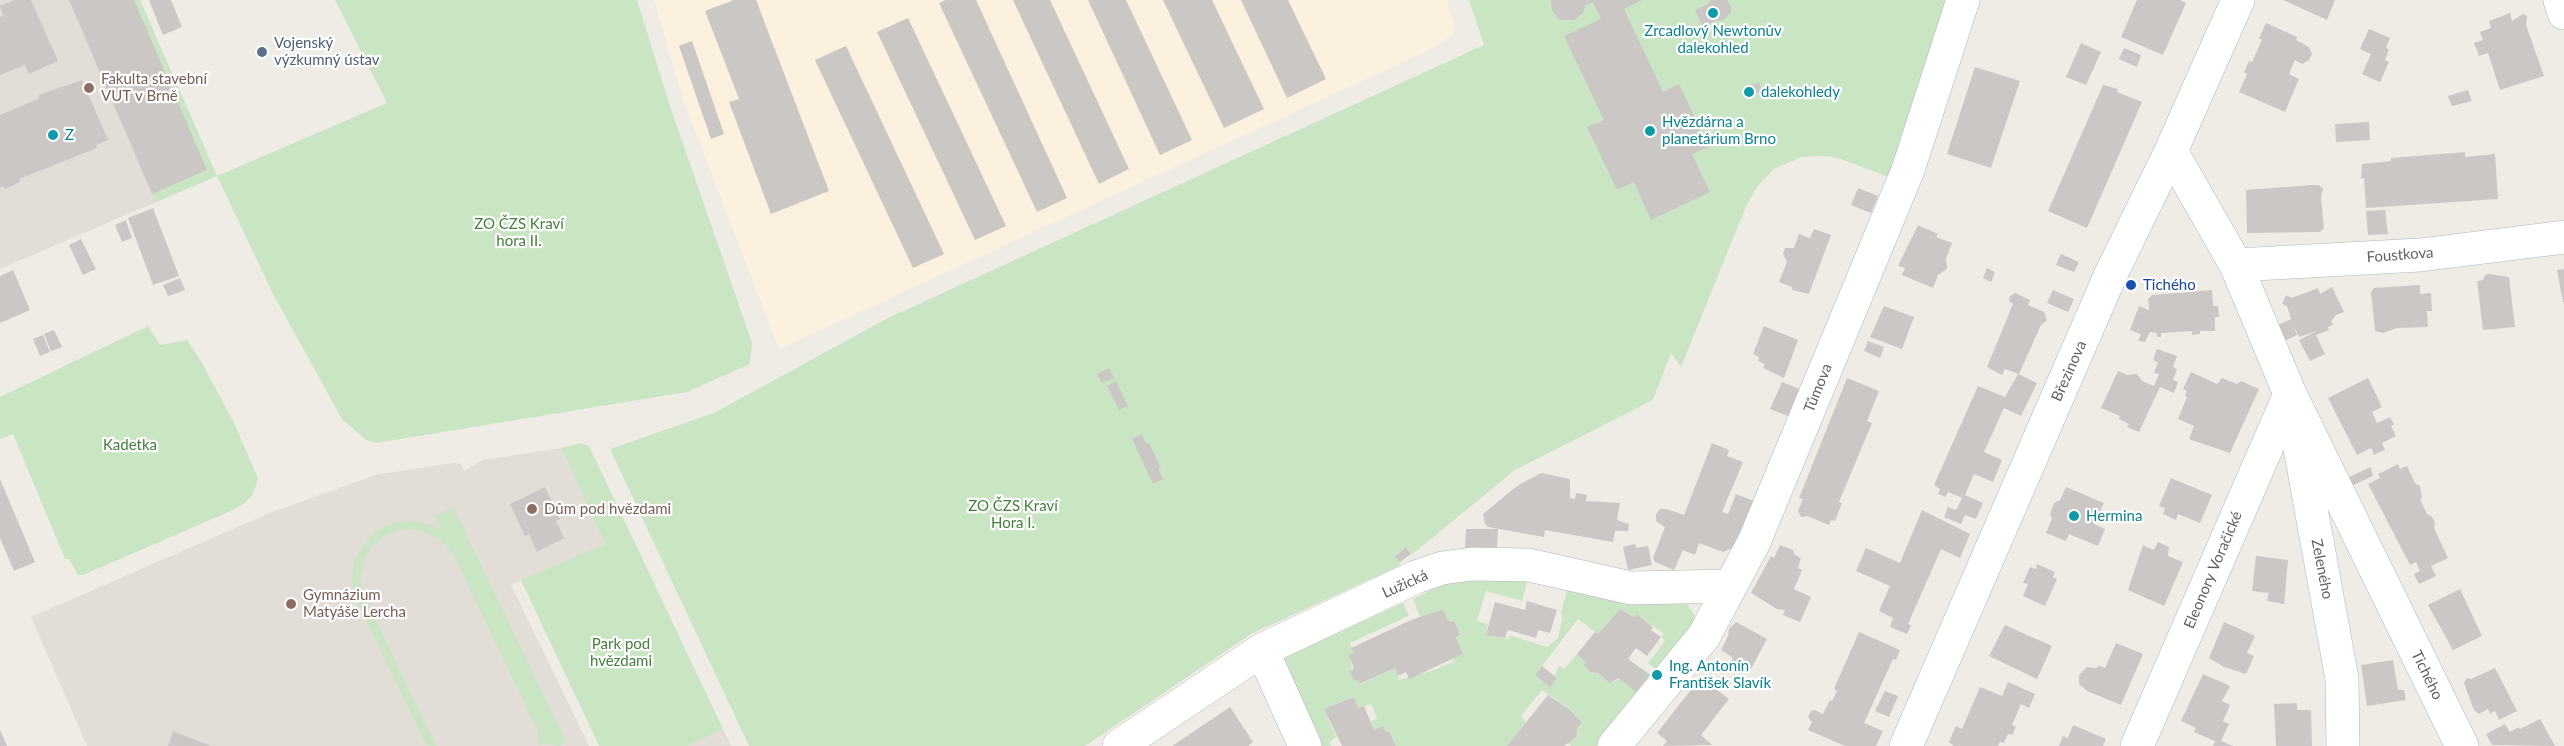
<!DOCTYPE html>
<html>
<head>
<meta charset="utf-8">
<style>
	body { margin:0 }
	canvas { display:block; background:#efece6 }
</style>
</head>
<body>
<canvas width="2564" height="746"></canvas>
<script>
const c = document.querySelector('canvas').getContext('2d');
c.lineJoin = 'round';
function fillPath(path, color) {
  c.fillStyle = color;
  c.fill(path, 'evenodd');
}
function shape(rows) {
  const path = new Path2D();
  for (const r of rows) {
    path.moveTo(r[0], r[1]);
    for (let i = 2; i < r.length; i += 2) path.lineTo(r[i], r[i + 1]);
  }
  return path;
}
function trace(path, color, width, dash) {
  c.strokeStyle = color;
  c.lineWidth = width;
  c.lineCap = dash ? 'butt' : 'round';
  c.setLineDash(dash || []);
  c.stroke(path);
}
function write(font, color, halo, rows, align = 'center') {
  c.font = font + ' Lato,sans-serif';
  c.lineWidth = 4.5;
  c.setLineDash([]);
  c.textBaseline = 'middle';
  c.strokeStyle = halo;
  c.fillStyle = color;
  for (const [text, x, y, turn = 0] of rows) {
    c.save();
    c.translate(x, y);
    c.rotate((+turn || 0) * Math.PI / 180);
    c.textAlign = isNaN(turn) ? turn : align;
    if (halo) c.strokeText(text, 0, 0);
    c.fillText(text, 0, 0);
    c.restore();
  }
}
const commercial = shape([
	[654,0,1447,0,1454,25,1453,35,1427,51,779,349,683,99]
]);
const education = shape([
	[0,0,140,0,217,176,0,269],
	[561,448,605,544,511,585,589,746,87,746,31,617,272,512,379,474,454,463,461,464,464,471,483,460],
	[723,729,731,746,688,746]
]);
const green = shape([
	[69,0,140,0,217,176,387,103,335,0,637,0,669,103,752,343,750,364,687,392,376,443,366,440,342,419,274,296,217,176,154,203,152,193],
	[1469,0,1946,0,1940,25,1888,177,1841,159,1827,156,1801,157,1774,169,1758,186,1747,204,1681,367,1671,353,1653,400,1515,470,1415,552,1411,554,1406,547,1395,555,1400,562,1399,566,1251,634,1085,746,749,746,610,449,714,413,886,319,1484,45],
	[148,326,160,345,187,340,202,363,234,423,258,478,253,494,245,503,233,510,83,575,78,575,69,559,65,559,13,434,0,439,0,397],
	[581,443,589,446,723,729,688,746,599,746,521,580,605,544,561,448],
	[453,507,567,743,559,746,545,744,539,746,537,729,452,552,441,540,428,533,412,529,397,531,383,537,371,547,364,561,360,576,362,591,436,746,427,746,355,598,352,580,354,561,363,545,376,531,393,523,412,521,430,525,442,531,435,516],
	[1481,578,1528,579,1522,601,1486,591,1477,621,1488,624,1486,633,1490,636,1508,639,1510,635,1547,647,1558,638,1562,619,1561,613,1568,587,1686,603,1694,614,1694,624,1657,670,1648,663,1665,641,1661,637,1664,634,1637,614,1634,617,1620,609,1598,634,1578,619,1535,675,1550,686,1557,678,1555,675,1559,666,1564,669,1577,654,1587,662,1591,672,1599,674,1610,683,1618,680,1623,674,1628,659,1653,676,1597,746,1571,746,1568,743,1578,737,1577,729,1582,722,1569,708,1542,690,1521,716,1526,722,1507,746,1396,746,1389,731,1386,732,1383,726,1374,730,1371,721,1377,718,1371,704,1358,708,1353,697,1324,709,1336,737,1330,742,1331,746,1319,746,1280,659,1403,603,1409,616,1350,643,1354,653,1349,655,1354,681,1358,680,1360,684,1395,668,1399,680,1434,670,1453,662,1457,635,1460,633,1455,622,1448,621,1443,609,1420,617,1413,599,1446,583]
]);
const building = shape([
	[14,0,31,0,58,61,29,74,25,65,0,75,0,17,3,16,0,6],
	[69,0,134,0,207,170,152,194],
	[149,0,171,0,182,27,163,35],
	[734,0,756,0,829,191,771,214,729,102,739,99,705,11],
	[946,0,976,0,1067,198,1037,212,939,3],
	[1013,0,1050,0,1129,169,1099,184],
	[1088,0,1126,0,1192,140,1160,155],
	[1163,0,1212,0,1264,109,1224,128],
	[1241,0,1288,0,1326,79,1287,98],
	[1551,0,1642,0,1624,9,1663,92,1679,84,1709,147,1692,154,1710,192,1651,220,1634,182,1617,190,1587,127,1604,120,1564,36,1601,19,1593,2,1585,6,1583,13,1574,20,1560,20,1552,11],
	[1711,0,1727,0,1731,6,1731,12,1724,20,1715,21,1703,27,1695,10,1708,4],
	[2137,0,2180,0,2186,3,2163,55,2121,37],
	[2283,0,2335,0,2327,20],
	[2510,13,2512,21,2523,14,2527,16,2526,25,2544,76,2500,90,2488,53,2479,56,2474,43,2483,40,2480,32,2491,28,2489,21],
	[908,18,1006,226,975,240,877,32],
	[2266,23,2297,37,2296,40,2309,47,2312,54,2309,60,2302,64,2295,60,2289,74,2299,79,2285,112,2239,92,2247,74,2244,72,2249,61,2252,62,2262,40,2259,38],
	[2369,29,2390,38,2386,48,2389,49,2385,60,2389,62,2380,82,2362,74,2371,54,2360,49],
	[692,41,724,134,711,139,679,46],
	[2081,43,2101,52,2086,85,2066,77],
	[846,46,944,254,913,268,815,60],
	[2124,48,2141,55,2137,67,2119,59],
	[1975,67,2020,81,1991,168,1947,154],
	[82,80,108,140,96,145,97,148,19,179,20,182,5,189,3,186,0,187,0,115,38,99,39,95],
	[1759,82,1762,91,1754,94,1751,85],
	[2103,85,2118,89,2117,92,2142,102,2087,228,2048,211],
	[2468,90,2472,101,2452,106,2448,96],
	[2369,122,2370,140,2336,142,2335,124],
	[2465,152,2465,157,2495,154,2498,199,2366,208,2364,178,2361,179,2362,164,2391,161,2391,158],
	[2312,185,2319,185,2323,189,2321,197,2324,228,2320,232,2247,233,2246,190],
	[1858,188,1878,196,1871,213,1851,205],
	[153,208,179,276,153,285,128,218],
	[2385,210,2388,234,2368,235,2366,211],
	[126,220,132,238,122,242,115,225],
	[1918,225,1938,234,1936,237,1952,243,1946,258,1947,269,1938,275,1933,288,1902,275,1905,268,1898,266],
	[1814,229,1831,235,1809,294,1792,290,1792,287,1779,282,1787,262,1783,254,1785,248,1794,248,1799,234,1810,238],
	[81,239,96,269,83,275,69,245],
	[2061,254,2079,262,2074,272,2056,265],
	[1987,268,1995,272,1991,282,1983,278],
	[2564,269,2564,302,2563,302,2557,270],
	[13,270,30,310,0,323,0,276],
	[2489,274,2509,277,2515,327,2483,330,2477,281,2483,280,2485,275],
	[180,278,185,290,168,296,163,285],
	[2420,285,2420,294,2431,293,2432,311,2427,311,2428,327,2397,328,2383,333,2375,331,2371,292,2374,288],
	[2332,287,2344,312,2336,315,2331,321,2333,325,2328,327,2329,330,2316,335,2325,354,2310,361,2299,340,2317,331,2299,337,2293,324,2297,335,2282,342,2274,327,2291,319,2287,306,2282,304,2286,295,2292,298,2318,288,2320,294],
	[2053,290,2074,299,2068,312,2047,303],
	[2212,290,2213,306,2218,306,2219,317,2215,317,2215,331,2200,331,2200,334,2192,335,2192,331,2161,333,2161,337,2157,337,2157,333,2150,332,2145,342,2138,341,2141,334,2130,330,2139,306,2149,310,2148,299,2152,295],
	[2015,293,2030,300,2028,305,2044,312,2047,320,2041,325,2019,374,2005,369,2002,375,1987,367,2013,304,2009,301,2010,296],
	[1884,306,1914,317,1902,349,1870,337],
	[1764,326,1798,340,1784,378,1763,368,1765,364,1758,361,1759,357,1753,354],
	[54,330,62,347,51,351,44,334],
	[43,335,50,352,40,356,33,339],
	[1868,341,1884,347,1880,358,1864,351],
	[2157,349,2177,356,2173,367,2177,369,2173,380,2178,382,2174,393,2160,387,2139,432,2127,427,2129,424,2119,419,2120,416,2101,408,2118,371,2127,375,2137,374,2142,381,2154,386,2159,374,2154,373,2158,362,2153,360],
	[1109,368,1114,378,1102,383,1097,374],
	[2191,372,2217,384,2222,378,2237,384,2241,381,2259,389,2230,453,2189,439,2194,426,2178,419,2187,397,2185,396,2187,391,2183,389],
	[2018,374,2037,383,2021,416,2004,408,1984,452,2002,460,1993,482,1974,474,1965,495,1983,503,1976,519,1965,515,1961,524,1944,517,1948,507,1956,510,1962,498,1948,492,1945,497,1938,494,1940,489,1934,485,1978,386,2005,397],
	[1847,378,1879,391,1867,421,1872,423,1839,502,1842,503,1835,521,1831,520,1829,525,1807,516,1801,517,1798,511,1803,499,1799,498],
	[2368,378,2382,407,2372,412,2377,423,2390,417,2394,424,2391,426,2396,436,2382,443,2385,450,2374,455,2371,448,2357,455,2328,398],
	[1116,381,1128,406,1119,410,1107,386],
	[1782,382,1799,389,1788,416,1770,409],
	[1142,434,1146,444,1149,443,1161,468,1158,469,1163,479,1153,484,1132,439],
	[1712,443,1729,450,1727,456,1743,462,1722,512,1728,514,1736,494,1756,502,1732,548,1723,552,1699,543,1695,555,1683,550,1674,570,1655,562,1653,558,1665,527,1656,521,1656,514,1660,509,1667,509,1684,515],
	[2398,464,2400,469,2407,466,2415,483,2420,486,2422,498,2420,499,2427,514,2432,517,2435,522,2434,528,2448,558,2431,566,2436,576,2419,584,2414,574,2420,571,2416,562,2410,565,2368,484,2380,478,2378,474],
	[2371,467,2373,476,2351,486,2347,478],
	[1541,473,1570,479,1570,498,1575,499,1576,493,1587,495,1586,501,1620,503,1617,520,1629,524,1628,531,1615,531,1613,542,1545,530,1544,537,1488,527,1485,524,1483,514,1517,486],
	[2171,478,2212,495,2200,523,2178,514,2176,520,2163,514,2165,508,2159,506],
	[0,479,35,562,14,571,0,538],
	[545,487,560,519,556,521,564,538,537,552,529,534,525,536,510,504],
	[2066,487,2104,503,2094,524,2105,529,2098,546,2069,534,2066,541,2046,533,2052,519,2050,514,2054,503,2060,500],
	[1922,510,1970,534,1960,558,1941,549,1908,624,1911,625,1907,634,1890,627,1893,618,1879,611,1890,586,1856,571,1866,548,1900,563],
	[1466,529,1498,529,1497,548,1465,548],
	[2158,542,2169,547,2168,556,2183,562,2164,606,2128,590,2143,545,2154,550],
	[1635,544,1636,548,1648,546,1652,565,1628,570,1623,547],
	[1780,545,1793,550,1795,555,1801,558,1798,568,1802,570,1794,589,1811,597,1800,622,1783,615,1785,610,1777,609,1751,593,1771,556,1774,558],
	[1406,547,1411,554,1400,562,1395,556],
	[2256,556,2288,560,2284,604,2267,601,2269,593,2252,591],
	[2037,564,2055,572,2053,577,2057,579,2045,606,2023,596,2028,584,2023,583,2030,567,2036,569],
	[2460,589,2482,636,2453,650,2428,605],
	[1527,601,1557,610,1550,633,1538,630,1536,638,1508,630,1505,638,1486,635,1495,602,1525,610],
	[1443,609,1448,621,1455,622,1460,634,1456,638,1463,654,1409,679,1406,672,1398,676,1395,668,1359,684,1358,680,1354,681,1350,671,1353,670,1353,666,1348,655,1354,653,1351,648,1411,620],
	[1620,609,1634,617,1637,614,1653,627,1651,630,1661,637,1647,656,1636,648,1628,659,1649,675,1636,692,1619,678,1610,683,1598,673,1590,672,1584,665,1586,662,1577,654,1595,632,1598,634],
	[1736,622,1767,639,1751,669,1742,663,1739,667,1734,666,1731,662,1733,658,1721,650,1728,636,1729,629],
	[2224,622,2255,636,2247,653,2254,656,2246,674,2224,667,2209,658],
	[2005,625,2052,646,2037,679,1989,656],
	[1859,632,1900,650,1896,660,1893,659,1864,723,1883,731,1876,746,1845,746,1808,730,1812,722,1808,717,1811,711,1815,710,1823,714,1830,700,1832,701,1837,691,1834,689],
	[2116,643,2143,654,2121,705,2087,691,2079,684,2079,675,2087,667,2097,668,2098,665,2105,668],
	[2393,660,2398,690,2404,690,2406,700,2367,706,2361,665],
	[1542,666,1557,678,1550,687,1535,675],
	[2495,668,2517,711,2499,720,2495,711,2490,714,2488,709,2479,714,2474,710,2464,683,2467,678,2471,679],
	[2203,674,2230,686,2222,701,2230,705,2223,721,2229,724,2221,741,2233,746,2213,746,2215,741,2194,732,2196,728,2181,721],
	[1698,681,1706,688,1709,684,1729,699,1701,735,1712,745,1663,746,1667,741,1657,733],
	[2008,682,2035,694,2029,708,2021,704,2012,725,2016,727,2012,735,2008,734,2004,743,2000,742,1998,746,1954,746,1949,742,1956,726,1962,729,1980,687,2002,696],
	[1885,691,1898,696,1889,717,1875,711],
	[1548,695,1568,708,1582,722,1577,729,1577,737,1564,746,1507,746],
	[1354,697,1358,708,1364,706,1374,730,1383,726,1386,732,1389,731,1396,746,1342,746,1324,709],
	[2297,703,2297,710,2311,710,2312,746,2276,746,2274,704],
	[1230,707,1253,742,1248,746,1172,746],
	[2540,719,2555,746,2492,745,2486,734,2505,724,2510,732,2519,727,2520,729],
	[2073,725,2106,739,2103,746,2059,746,2063,736,2068,738],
	[0,730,7,746,0,746],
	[173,731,211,746,168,746]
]);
const minor = shape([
	[2560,0,2564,13],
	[2171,151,2236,265,2290,394,2462,746],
	[2236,265,2420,255,2564,237],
	[2298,437,2342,679,2343,746],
	[1262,650,1305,746],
	[1119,746,1262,650,1416,577,1442,568,1472,564,1529,565,1631,588,1729,586],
	[1614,746,1704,636,1754,542,1908,170,1963,0],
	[1906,746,2110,276,2171,151,2238,0],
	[2137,746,2290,394]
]);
const markers = [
	[1713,13,6,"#0f9aa8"],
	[262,52,6,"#5c6f8a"],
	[89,88,6,"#8d6e63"],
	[1749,92,6,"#0f9aa8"],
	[1650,131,6,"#0f9aa8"],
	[53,135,6,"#0f9aa8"],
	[2131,285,6,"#1a4fb4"],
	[532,509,6,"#8d6e63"],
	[2074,516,6,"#0f9aa8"],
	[291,604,6,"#8d6e63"],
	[1657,675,6,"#0f9aa8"]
];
const cultureNames = [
	["Zrcadlový Newtonův",1713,31,"center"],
	["dalekohled",1713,48,"center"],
	["dalekohledy",1761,92],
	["Hvězdárna a",1662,122],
	["planetárium Brno",1662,139],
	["Z",65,135],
	["Hermina",2086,516],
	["Ing. Antonín",1669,666],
	["František Slavík",1669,683]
];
const serviceNames = [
	["Vojenský",274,43],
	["výzkumný ústav",274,60]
];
const educationNames = [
	["Fakulta stavební",101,79],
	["VUT v Brně",101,96],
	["Dům pod hvězdami",544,509],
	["Gymnázium",303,595],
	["Matyáše Lercha",303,612]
];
const parkNames = [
	["ZO ČZS Kraví",519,224],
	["hora II.",519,241],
	["Kadetka",130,445],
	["ZO ČZS Kraví",1013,506],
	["Hora I.",1013,523],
	["Park pod",621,644],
	["hvězdami",621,661]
];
const streetNames = [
	["Foustkova",2400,255,-4],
	["Březinova",2069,371,-66],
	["Tůmova",1818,388,-68],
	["Zeleného",2322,569,79],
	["Eleonory Voračické",2213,570,-67],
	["Lužická",1405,584,-24],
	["Tichého",2427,675,64]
];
const transitNames = [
	["Tichého",2143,285]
];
fillPath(commercial, '#fcf0de');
fillPath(education, '#e2ddd7');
fillPath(green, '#cae5c4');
fillPath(building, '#cbc7c4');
trace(minor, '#b1b5b8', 34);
trace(minor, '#fff', 33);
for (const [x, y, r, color] of markers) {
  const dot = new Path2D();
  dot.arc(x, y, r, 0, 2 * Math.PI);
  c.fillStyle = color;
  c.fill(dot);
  trace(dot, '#fff', 2);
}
write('15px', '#0d838f', '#fff', cultureNames, 'left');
write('15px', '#4e5e75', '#fff', serviceNames, 'left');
write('15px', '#785e54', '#fff', educationNames, 'left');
write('15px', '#428139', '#fff', parkNames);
write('15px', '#5e6366', '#fff', streetNames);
write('15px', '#164399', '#fff', transitNames, 'left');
</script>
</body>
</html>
